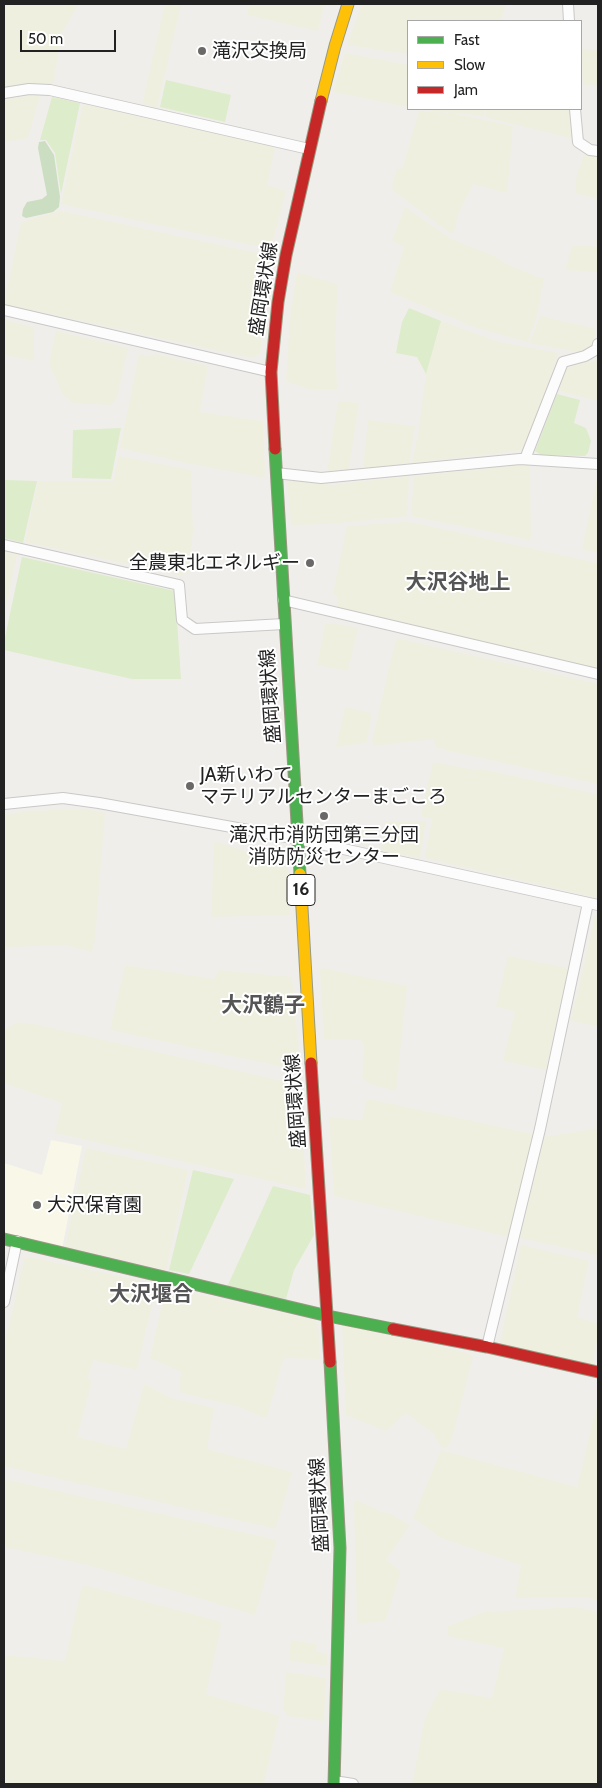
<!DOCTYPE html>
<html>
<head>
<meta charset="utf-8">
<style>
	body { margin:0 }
	#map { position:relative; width:602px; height:1788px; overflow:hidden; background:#f0eeeb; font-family:Cabin,sans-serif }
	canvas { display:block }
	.frame { position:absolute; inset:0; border:5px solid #222; pointer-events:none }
	.legend { position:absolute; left:407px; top:20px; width:175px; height:90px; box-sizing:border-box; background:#fff; border:1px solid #a7a7a7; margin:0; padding:6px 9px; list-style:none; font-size:15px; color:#222 }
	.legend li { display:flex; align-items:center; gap:10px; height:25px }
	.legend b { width:25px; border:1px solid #a7a7a7 }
	.scale { position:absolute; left:20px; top:30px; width:96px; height:22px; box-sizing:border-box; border:2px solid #222; border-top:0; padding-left:6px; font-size:15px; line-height:18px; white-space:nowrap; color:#222; -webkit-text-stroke:4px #fff; paint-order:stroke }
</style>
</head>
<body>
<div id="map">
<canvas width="602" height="1788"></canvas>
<div class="frame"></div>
<ul class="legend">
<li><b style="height:6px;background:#4caf50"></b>Fast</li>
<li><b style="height:6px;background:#ffc107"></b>Slow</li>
<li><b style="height:6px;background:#c62828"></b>Jam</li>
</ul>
<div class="scale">50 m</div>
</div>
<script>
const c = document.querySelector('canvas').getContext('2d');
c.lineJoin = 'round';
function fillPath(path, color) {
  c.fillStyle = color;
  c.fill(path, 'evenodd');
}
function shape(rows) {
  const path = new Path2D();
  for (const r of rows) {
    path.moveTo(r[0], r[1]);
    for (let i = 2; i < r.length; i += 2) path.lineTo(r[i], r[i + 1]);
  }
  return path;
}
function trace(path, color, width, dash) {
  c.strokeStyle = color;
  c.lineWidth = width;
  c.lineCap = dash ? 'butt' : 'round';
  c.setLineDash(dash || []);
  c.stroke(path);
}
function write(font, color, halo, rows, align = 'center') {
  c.font = font + ' Cabin,"Noto Sans JP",sans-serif';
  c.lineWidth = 4;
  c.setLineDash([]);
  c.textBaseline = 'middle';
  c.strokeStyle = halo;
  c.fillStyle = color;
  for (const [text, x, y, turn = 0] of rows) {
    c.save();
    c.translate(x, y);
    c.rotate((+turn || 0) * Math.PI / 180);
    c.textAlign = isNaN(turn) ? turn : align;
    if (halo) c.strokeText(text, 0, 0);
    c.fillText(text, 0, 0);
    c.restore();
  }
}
const education = shape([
	[51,1140,82,1146,62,1249,4,1234,4,1163,42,1175]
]);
const farmland = shape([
	[4,4,79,4,61,34,53,86,4,90],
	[165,4,181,5,157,108,142,104],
	[249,4,324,4,318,31,247,15],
	[362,4,506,4,501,21,475,21,455,19,455,21,408,21,408,54,347,45],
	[582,49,598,50,598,86,583,85],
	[345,53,408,65,408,107,333,92],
	[40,95,28,138,4,142,4,99],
	[83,104,275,147,267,185,286,191,271,249,61,204],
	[418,109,485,109,483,116],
	[486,109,572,109,574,139,485,117],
	[419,111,450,113,513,126,507,193,473,184,459,212,454,233,450,233,391,189,397,168,402,169],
	[585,153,598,156,598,199,575,193,577,174],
	[405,207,451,239,495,256,504,263,537,277,544,278,537,316,528,342,474,327,390,292,404,247,392,241],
	[61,211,271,256,260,354,252,358,4,304,21,222],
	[575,245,598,247,598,272,565,270,572,246],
	[297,272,338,284,335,337,337,389,309,389,286,381,290,318],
	[540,316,596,329,593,344,590,349,583,353,530,343],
	[4,320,34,327,34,361,4,355],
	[441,321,499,342,559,353,524,450,412,463,419,429,426,374],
	[56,331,128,348,116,401,111,405,73,403,63,395,49,364],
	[139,354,150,356,155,354,208,366,200,412,263,421,265,478,187,463,120,448],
	[598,360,598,401,559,391,565,370,575,364],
	[338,401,359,403,349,468,346,471,327,474],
	[368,420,415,426,409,463,363,469],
	[119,456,191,470,193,533,188,574,178,575,25,542,38,481,113,481],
	[530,464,531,540,411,516,414,476],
	[598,474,598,553,582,549],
	[409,476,407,516,328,524,291,525,287,480,333,485],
	[406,522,419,524,598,563,598,668,337,609,338,597,333,594,347,526],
	[4,551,17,554,4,616],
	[325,624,337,624,358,628,348,671,317,665],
	[396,638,598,684,598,784,437,748,433,739,374,746,372,741],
	[345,707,372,713,367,741,364,743,336,747],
	[433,762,475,770,480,769,598,794,598,898,425,858,432,819,421,816],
	[85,809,105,813,95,939,92,952,66,945,4,947,4,815,26,811],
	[426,821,420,858,383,851,381,849,386,822],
	[373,826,371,839,369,846,348,841,348,830],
	[214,841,247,852,275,856,288,868,290,915,211,917],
	[595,916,598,916,598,1026,571,1021],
	[508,956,568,968,546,1070,503,1061,515,1011,496,1007],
	[125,965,214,979,219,970,292,977,300,1066,293,1069,110,1030],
	[322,968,407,986,396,1091,370,1084,362,1078,364,1044,360,1040,324,1039,320,971],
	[18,1022,39,1025,300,1085,306,1189,55,1133,62,1103,4,1083,4,1033,5,1029],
	[369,1099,533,1134,509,1237,334,1196,329,1117,362,1120,366,1102],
	[598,1128,598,1255,520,1238,544,1137],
	[86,1148,188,1170,166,1270,65,1247],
	[521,1245,589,1261,577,1317,598,1324,598,1335,592,1368,499,1347],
	[30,1257,151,1283,156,1287,137,1370,93,1360,88,1378,92,1382,77,1437,126,1449,144,1384,174,1399,214,1408,207,1449,292,1472,276,1529,4,1466,4,1348,24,1259],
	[168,1288,314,1320,318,1324,320,1359,285,1358,282,1363,267,1417,262,1417,240,1407,179,1392,181,1372,150,1358,165,1290],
	[342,1325,468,1353,473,1357,452,1438,447,1448,441,1447,433,1433,406,1413,386,1431,346,1415],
	[598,1401,598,1600,586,1597,515,1598,521,1565,441,1538,413,1518,441,1450,577,1487],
	[4,1479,277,1540,255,1615,88,1565,4,1547],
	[356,1500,380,1511,391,1514,410,1525,386,1560,401,1571,386,1620,384,1621,357,1624,354,1502],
	[84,1585,222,1622,206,1694,279,1716,264,1784,4,1784,4,1655,65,1661,81,1589],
	[577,1607,598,1612,598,1784,412,1784,425,1718,440,1689,492,1698,504,1648,448,1636,448,1626,484,1612],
	[291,1640,317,1644,316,1651,327,1654,327,1666,291,1661,289,1658],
	[286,1672,326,1678,324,1721,288,1716,283,1710]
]);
const grass = shape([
	[166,80,231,95,225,122,160,107],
	[52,97,80,103,61,194,55,153,46,140,40,140],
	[409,308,441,321,426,374,417,357,396,353,402,322],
	[557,394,580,400,574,423,586,428,591,441,588,453,585,456,541,455,535,451],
	[121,428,111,479,72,478,73,430],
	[4,480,37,481,23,543,4,538],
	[22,557,175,591,181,679,132,679,4,650,4,642],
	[193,1170,234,1179,189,1274,169,1270],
	[273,1186,310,1195,314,1235,294,1270,286,1299,227,1287]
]);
const forest = shape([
	[45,141,54,155,60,197,59,207,53,212,26,218,22,216,23,209,27,202,42,199,47,195,38,148,39,142]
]);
const street = shape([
	[568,4,569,21],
	[4,93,29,89,50,90,309,149],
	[575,109,578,142,590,150,598,151],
	[4,310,271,372],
	[525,459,563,362,585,356,597,349,598,344],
	[276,473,321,478,520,459,598,464],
	[4,545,179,585,182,620,195,629,284,624],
	[283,600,598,674],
	[4,804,63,798,99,803,298,839,598,905],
	[4,1302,17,1241],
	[487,1347,540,1129,588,903],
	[334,1781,353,1784]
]);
const fast = shape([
	[275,449,300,874],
	[4,1239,328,1316,393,1329],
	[330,1362,340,1548,334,1784]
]);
const slow = shape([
	[321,101,335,46,348,4],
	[300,874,311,1063]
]);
const jam = shape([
	[275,449,271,372,278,302,286,255,321,101],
	[311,1063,330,1362],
	[393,1329,487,1347,598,1372]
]);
const markers = [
	[202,51,5,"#6a6968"],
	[310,563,5,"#6a6968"],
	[190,786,5,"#6a6968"],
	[324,816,5,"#6a6968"],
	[37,1205,5,"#6a6968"]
];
const shields = [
	[301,890,28]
];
const shieldNames = [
	["16",301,890]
];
const poiNames = [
	["滝沢交換局",212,51],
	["全農東北エネルギー",300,563,"right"],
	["JA新いわて",200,775],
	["マテリアルセンターまごころ",200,797],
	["滝沢市消防団第三分団",324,835,"center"],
	["消防防災センター",324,857,"center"],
	["大沢保育園",47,1205]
];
const streetNames = [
	["盛岡環状線",264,289,-81],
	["盛岡環状線",271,696,-94],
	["盛岡環状線",296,1101,-94],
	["盛岡環状線",320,1505,-93]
];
const quarterNames = [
	["大沢谷地上",458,583],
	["大沢鶴子",263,1006],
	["大沢堰合",151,1295]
];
fillPath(education, '#f8f7e8');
fillPath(farmland, '#efefdf');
fillPath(grass, '#ddeccb');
fillPath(forest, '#cbdec1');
trace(street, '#c9c8c7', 12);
trace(fast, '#999a82', 13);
trace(slow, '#999a82', 13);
trace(jam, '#999a82', 13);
trace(street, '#fdfcfc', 10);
trace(fast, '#4caf50', 11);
trace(slow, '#ffc107', 11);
trace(jam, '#c62828', 11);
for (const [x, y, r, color] of markers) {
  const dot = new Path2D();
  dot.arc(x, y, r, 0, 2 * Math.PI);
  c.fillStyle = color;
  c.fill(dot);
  trace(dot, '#fff', 2);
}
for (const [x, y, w] of shields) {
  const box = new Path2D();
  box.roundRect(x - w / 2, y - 15.5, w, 31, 4);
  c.fillStyle = '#fff';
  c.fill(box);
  trace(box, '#222', 1);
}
write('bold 18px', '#222', null, shieldNames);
write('19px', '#222', '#fff', poiNames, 'left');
write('19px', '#222', '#fff', streetNames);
write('bold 21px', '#555', '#fff', quarterNames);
</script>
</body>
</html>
